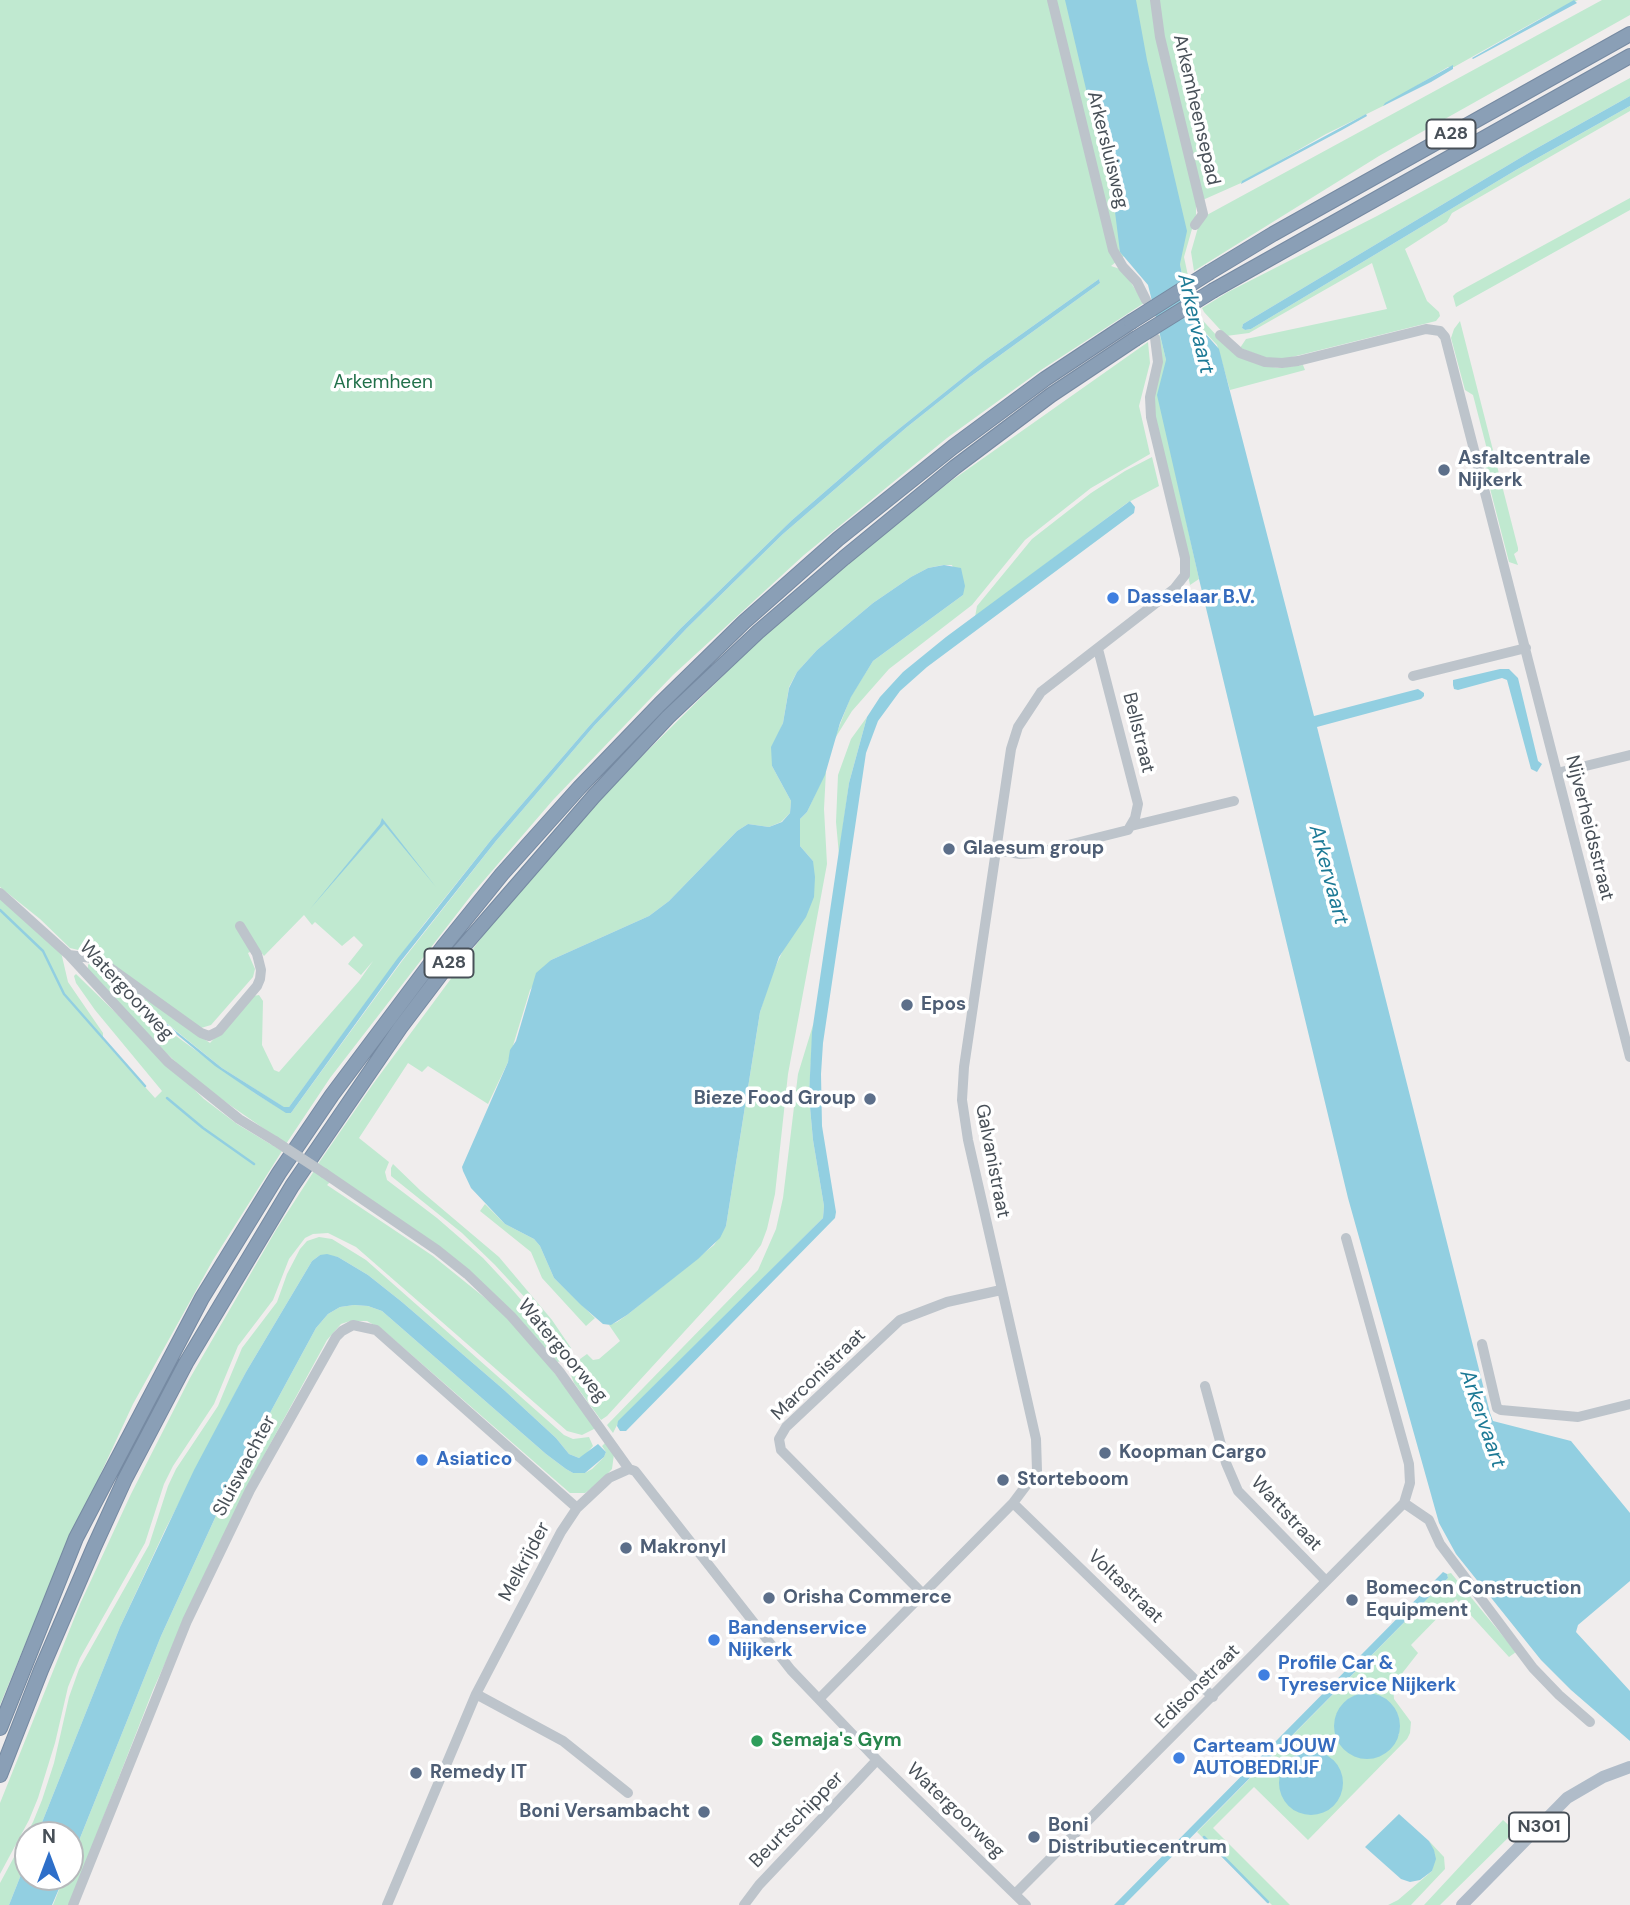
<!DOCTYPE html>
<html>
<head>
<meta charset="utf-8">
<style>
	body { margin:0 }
	#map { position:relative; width:1630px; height:1905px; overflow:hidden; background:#f0eded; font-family:"DM Sans",sans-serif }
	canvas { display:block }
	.north { position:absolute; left:14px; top:1821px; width:70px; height:70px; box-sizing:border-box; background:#fff; border:2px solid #b6b9bc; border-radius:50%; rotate:0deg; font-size:19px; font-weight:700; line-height:28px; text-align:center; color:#485058 }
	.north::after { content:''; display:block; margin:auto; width:24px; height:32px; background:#2e6fc9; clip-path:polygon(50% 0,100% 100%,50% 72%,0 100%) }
</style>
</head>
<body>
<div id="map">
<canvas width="1630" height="1905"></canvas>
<div class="north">N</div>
</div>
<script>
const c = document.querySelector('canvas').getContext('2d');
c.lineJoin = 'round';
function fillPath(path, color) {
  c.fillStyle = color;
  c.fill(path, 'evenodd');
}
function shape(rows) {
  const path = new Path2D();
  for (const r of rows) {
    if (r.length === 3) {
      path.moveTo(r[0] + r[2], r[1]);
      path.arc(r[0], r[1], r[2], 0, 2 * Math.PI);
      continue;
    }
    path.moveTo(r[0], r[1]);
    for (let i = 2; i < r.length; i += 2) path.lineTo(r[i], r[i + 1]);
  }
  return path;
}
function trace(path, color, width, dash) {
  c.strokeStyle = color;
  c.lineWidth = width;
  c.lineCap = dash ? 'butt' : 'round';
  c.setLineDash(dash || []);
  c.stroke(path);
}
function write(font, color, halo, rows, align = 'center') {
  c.font = font + ' "DM Sans",sans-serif';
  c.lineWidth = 7;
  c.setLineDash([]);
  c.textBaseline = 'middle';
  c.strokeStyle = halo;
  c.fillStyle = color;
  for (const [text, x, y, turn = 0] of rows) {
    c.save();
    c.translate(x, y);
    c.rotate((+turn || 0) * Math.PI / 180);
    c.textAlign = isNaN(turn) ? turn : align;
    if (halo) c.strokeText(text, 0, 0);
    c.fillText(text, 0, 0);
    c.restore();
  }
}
const green = shape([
	[0,0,1578,0,1545,16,1454,67,1448,67,1383,106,1326,134,1241,183,1196,203,1196,215,1184,257,1196,313,1217,336,1263,365,1278,368,1303,365,1305,370,1230,390,1217,345,1190,316,1180,264,1182,213,1116,262,1111,266,1120,269,1128,278,1144,303,1041,370,947,438,804,555,673,675,553,800,473,893,330,1078,286,1144,224,1101,186,1072,127,1015,88,969,88,965,90,962,95,963,210,1043,253,996,259,995,263,1001,262,1045,274,1070,279,1072,359,981,373,961,361,975,348,964,363,945,354,936,342,946,315,922,312,925,304,915,264,956,258,948,248,953,255,969,253,977,211,1025,201,1028,103,959,95,954,70,948,40,919,0,887],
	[1099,279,1100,283,970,377,907,427,783,534,687,628,594,726,496,841,402,961,291,1113,286,1112,256,1094,176,1036,153,1012,222,1068,285,1108,289,1107,424,924,491,840,591,724,680,629,792,520,880,444,985,360],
	[1602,0,1630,0,1630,15,1379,156,1194,271,1191,252,1199,224,1205,216],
	[1630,78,1630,96,1530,152,1243,324,1242,328,1245,330,1251,329,1516,170,1630,106,1630,111,1452,213,1447,222,1405,249,1427,301,1439,312,1440,316,1436,321,1288,358,1266,358,1240,348,1246,339,1387,309,1372,263,1249,333,1226,336,1204,312,1202,308,1228,292,1377,216],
	[1630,198,1630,210,1456,307,1453,296,1456,293],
	[1460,321,1518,548,1518,551,1514,554,1518,565,1509,562,1485,469,1490,461,1473,395,1465,390,1451,338,1454,329],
	[1160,335,1166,360,1174,466,1199,579,1190,585,1156,424,1153,399,1160,373,1158,336],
	[1148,342,1150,363,1139,406,1150,454,1091,488,1025,540,972,605,889,669,852,711,834,740,851,696,873,661,963,595,952,565,943,565,928,568,911,577,873,603,817,650,797,672,789,687,783,723,778,735,772,766,791,801,790,813,781,822,769,827,748,824,737,831,669,901,649,916,551,960,530,990,508,1062,488,1104,428,1066,422,1072,408,1063,359,1138,389,1162,385,1172,387,1180,437,1218,483,1258,510,1287,535,1316,559,1352,561,1361,557,1362,515,1315,318,1164,373,1084,493,922,602,796,755,644,833,574,951,481],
	[1152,457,1159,486,1127,503,975,617,977,606,1032,539,1091,493,1125,471],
	[867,717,849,783,839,855,836,822,838,775,851,739],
	[826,771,824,809,827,864,788,1074,775,1194,767,1229,761,1245,749,1261,607,1416,601,1420,574,1383,571,1375,573,1364,587,1354,593,1360,599,1359,620,1341,609,1325,617,1322,627,1315,714,1245,726,1226,760,1012,771,976,786,944,813,861,800,846,800,819,807,812],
	[0,898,61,952,68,982,103,1033,103,1040,155,1098,162,1091,95,1010,76,983,74,976,76,974,204,1099,237,1124,282,1151,213,1260,133,1404,56,1570,0,1705],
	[813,1025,809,1096,813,1140,824,1206,823,1218,619,1421,613,1433,607,1425,758,1270,776,1229,783,1198,798,1074],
	[393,1164,421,1191,499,1257,552,1320,571,1348,571,1355,566,1356,530,1303,495,1265,462,1233,391,1176,391,1168],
	[314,1171,330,1182,327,1185,433,1256,495,1306,530,1341,594,1425,594,1429,582,1435,567,1431,356,1247,328,1233,313,1234,305,1238,289,1259,273,1300,238,1346,214,1404,173,1466,164,1484,145,1543,80,1658,68,1687,55,1743,38,1798,29,1820,0,1874,0,1803,80,1604,131,1494,190,1378,276,1230],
	[485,1204,505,1224,534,1239,540,1246,554,1278,595,1318,586,1326,542,1278,531,1252,480,1211],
	[319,1237,332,1239,366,1260,564,1435,573,1439,589,1437,593,1446,585,1455,579,1458,569,1454,556,1438,503,1389,402,1302,368,1275,338,1257,320,1255,312,1261,246,1372,165,1530,120,1627,37,1835,28,1835,28,1857,9,1905,0,1905,0,1883,33,1822,42,1800,54,1763,69,1697,79,1669,149,1545,168,1486,176,1469,218,1406,242,1348,277,1302,287,1274,300,1249,307,1241],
	[354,1305,368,1306,382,1311,546,1454,566,1469,573,1473,585,1473,592,1469,604,1457,606,1452,602,1446,607,1441,614,1454,612,1469,600,1482,585,1493,570,1493,383,1330,367,1321,350,1321,341,1324,327,1340,262,1459,212,1558,153,1690,69,1905,53,1905,64,1877,70,1877,70,1863,161,1636,225,1496,316,1328,328,1314,340,1307],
	[1451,1573,1516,1652,1509,1657,1456,1599,1411,1645,1418,1653,1393,1685,1394,1699,1411,1722,1410,1733,1407,1739,1308,1840,1254,1787,1213,1828,1290,1905,1272,1905,1197,1832,1448,1578,1447,1574],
	[1358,1694,1398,1714,1399,1735,1336,1715,1347,1700],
	[1503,1820,1515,1831,1440,1905,1424,1905],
	[1429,1841,1444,1857,1445,1869,1411,1905,1388,1905,1398,1900,1432,1871,1435,1855]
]);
const water = shape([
	[1065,0,1136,0,1147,60,1187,231,1180,264,1190,316,1219,349,1314,716,1418,689,1424,693,1424,696,1421,699,1317,727,1490,1413,1493,1421,1571,1441,1630,1513,1630,1581,1578,1625,1576,1632,1630,1691,1630,1741,1571,1690,1541,1660,1456,1554,1439,1523,1348,1198,1199,579,1157,395,1166,360,1151,297,1148,285,1120,252,1115,212],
	[1574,0,1577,3,1473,59,1472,58],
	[1453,65,1453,69,1431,82,1383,106,1385,103],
	[1630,96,1630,106,1516,170,1251,329,1245,330,1242,328,1243,324,1530,152],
	[1366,114,1367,116,1342,130,1241,184,1242,181],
	[1099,279,1100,283,970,377,907,427,783,534,687,628,594,726,496,841,401,961,291,1113,286,1113,256,1094,215,1066,151,1013,152,1012,222,1068,284,1107,289,1107,397,959,491,840,591,724,680,629,792,520,880,444,985,360],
	[1130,501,1135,507,1134,513,927,667,900,691,878,721,866,753,823,1043,821,1074,822,1126,836,1212,835,1218,626,1431,620,1431,617,1426,618,1421,823,1218,824,1206,813,1140,809,1096,812,1032,849,783,867,717,880,697,903,672,946,637],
	[944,565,961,568,965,586,963,595,873,661,851,697,840,723,825,775,807,812,800,819,800,846,813,861,815,877,814,897,806,917,779,957,760,1012,726,1226,720,1238,698,1259,627,1315,611,1325,603,1324,581,1305,554,1278,540,1246,534,1239,505,1224,471,1188,463,1171,462,1167,508,1062,510,1050,516,1041,536,973,551,960,649,916,669,901,737,831,748,824,769,827,782,822,790,813,791,801,772,766,771,747,783,723,789,688,797,672,817,650,873,603,911,577,928,568],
	[1500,669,1509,669,1518,678,1538,761,1542,764,1537,772,1531,769,1507,680,1502,678,1458,690,1454,689,1453,685,1453,680],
	[382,818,436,887,384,824,310,909,380,824],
	[327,1254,338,1257,368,1275,402,1302,503,1389,556,1438,569,1454,579,1458,598,1444,606,1452,604,1457,585,1473,573,1473,566,1469,546,1454,382,1311,368,1306,354,1305,340,1307,328,1314,316,1328,225,1496,161,1636,70,1863,70,1835,37,1835,120,1627,194,1470,246,1372,312,1261,320,1255],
	[1443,1572,1447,1574,1448,1578,1124,1905,1114,1905],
	[1367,1726,33],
	[1311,1783,32],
	[1399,1814,1429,1841,1434,1850,1436,1859,1432,1871,1420,1880,1410,1882,1401,1879,1365,1847],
	[28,1857,28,1877,64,1877,52,1905,9,1905]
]);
const stream = shape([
	[0,910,43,951,64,994,145,1086],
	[167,1098,203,1128,254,1164],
	[1204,1837,1268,1902]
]);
const minor = shape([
	[1052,0,1113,250,1123,267,1137,282,1146,300],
	[1155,0,1160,37,1203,214,1195,225],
	[1220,335,1240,353,1265,362,1282,363,1298,361,1426,329,1440,331,1445,337,1630,1057],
	[1413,676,1526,648],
	[1557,773,1630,755],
	[1131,826,1234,801],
	[997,850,1020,854,1036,853,1128,830,1135,818,1138,804,1098,649],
	[0,893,69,955,168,1062,239,1119,275,1141],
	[69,955,92,958,109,967,201,1033,209,1036,219,1031,257,986,260,979,261,970,257,954,240,926],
	[324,1173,437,1250,467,1274,511,1316,559,1371,629,1469,635,1471,791,1670,877,1760,1026,1905],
	[1482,1344,1497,1408,1501,1410,1578,1417,1630,1404],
	[1205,1386,1226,1463,1238,1491,1326,1581],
	[1013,1503,1213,1697],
	[1404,1503,1429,1520,1440,1544,1533,1668,1559,1695,1590,1722],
	[922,1593,781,1450,779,1439,786,1427,900,1320,947,1302,1001,1290],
	[476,1694,563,1741,628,1793],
	[819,1699,1013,1503,1037,1471,1036,1439,968,1140,962,1100,964,1067,1011,749,1018,727,1041,692,1174,589,1185,575,1185,558,1151,417,1150,397,1158,362,1155,338],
	[1015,1894,1404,1503,1410,1483,1409,1464,1346,1238],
	[73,1905,187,1621,250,1490,336,1337,342,1331,353,1325,376,1330,577,1508],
	[387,1905,476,1694,561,1532,577,1508,609,1478,629,1469],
	[744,1905,759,1885,877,1760]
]);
const major = shape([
	[1462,1905,1567,1798,1603,1777,1630,1767]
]);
const highway = shape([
	[1210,272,1273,234,1630,34],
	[1214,290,1630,56],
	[0,1728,76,1538,202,1298,279,1173,332,1095,443,947,502,874,579,788,660,704,744,622,838,539,953,447,1045,379,1131,322],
	[0,1775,41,1670,94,1547,125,1479,186,1363,292,1186,400,1028,450,962,594,796,668,717,758,632,844,558,955,467,1051,395,1135,339]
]);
const minorBridge = shape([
	[275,1141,324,1173]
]);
const highwayBridge = shape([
	[1131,322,1210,272],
	[1135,339,1214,290]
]);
const markers = [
	[1444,470,7,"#5c6f8a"],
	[1113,598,7,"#3f7fe0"],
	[949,849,7,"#5c6f8a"],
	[907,1005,7,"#5c6f8a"],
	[870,1099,7,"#5c6f8a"],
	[1105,1453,7,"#5c6f8a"],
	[422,1460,7,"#3f7fe0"],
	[1003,1480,7,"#5c6f8a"],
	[626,1548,7,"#5c6f8a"],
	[769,1598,7,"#5c6f8a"],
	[1352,1600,7,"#5c6f8a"],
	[714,1640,7,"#3f7fe0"],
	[1264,1675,7,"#3f7fe0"],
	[757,1741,7,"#2e9e5b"],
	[1179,1758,7,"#3f7fe0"],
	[416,1773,7,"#5c6f8a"],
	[704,1812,7,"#5c6f8a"],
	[1034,1837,7,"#5c6f8a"]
];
const shields = [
	[1451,134,49],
	[449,963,49],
	[1539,1827,60]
];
const shieldNames = [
	["A28",1451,134],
	["A28",449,963],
	["N301",1539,1827]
];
const streetNames = [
	["Arkemheensepad",1196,110,77],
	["Arkersluisweg",1107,150,76],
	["Bellstraat",1138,733,76],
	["Nijverheidsstraat",1589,828,76],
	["Watergoorweg",126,991,47],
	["Galvanistraat",992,1161,79],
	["Watergoorweg",562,1351,50],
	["Marconistraat",819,1375,-44],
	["Sluiswachter",245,1466,-62],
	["Wattstraat",1286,1514,47],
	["Melkrijder",525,1562,-62],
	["Voltastraat",1125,1587,44],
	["Edisonstraat",1198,1687,-45],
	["Watergoorweg",955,1811,44],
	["Beurtschipper",797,1820,-46]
];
const parkNames = [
	["Arkemheen",383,383]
];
const serviceNames = [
	["Asfaltcentrale",1458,459],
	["Nijkerk",1458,481],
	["Glaesum group",963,849],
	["Epos",921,1005],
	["Bieze Food Group",856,1099,"right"],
	["Koopman Cargo",1119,1453],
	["Storteboom",1017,1480],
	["Makronyl",640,1548],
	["Bomecon Construction",1366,1589],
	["Equipment",1366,1611],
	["Orisha Commerce",783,1598],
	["Remedy IT",430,1773],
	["Boni Versambacht",690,1812,"right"],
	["Boni",1048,1826],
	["Distributiecentrum",1048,1848]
];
const shopNames = [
	["Dasselaar B.V.",1127,598],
	["Asiatico",436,1460],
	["Bandenservice",728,1629],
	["Nijkerk",728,1651],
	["Profile Car &",1278,1664],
	["Tyreservice Nijkerk",1278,1686],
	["Carteam JOUW",1193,1747],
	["AUTOBEDRIJF",1193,1769]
];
const leisureNames = [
	["Semaja's Gym",771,1741]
];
const waterNames = [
	["Arkervaart",1195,324,77],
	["Arkervaart",1328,875,75],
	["Arkervaart",1482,1419,71]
];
fillPath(green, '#c0e9d0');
fillPath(water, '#92cfe1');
trace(stream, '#92cfe1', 2.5);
trace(highway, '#768aa2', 16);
trace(minor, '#bdc4cb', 10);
trace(major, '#b0bcc9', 12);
trace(highway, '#8a9fb6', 14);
trace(highwayBridge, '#768aa2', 16, []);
trace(minorBridge, '#bdc4cb', 10);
trace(highwayBridge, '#8a9fb6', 14);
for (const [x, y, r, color] of markers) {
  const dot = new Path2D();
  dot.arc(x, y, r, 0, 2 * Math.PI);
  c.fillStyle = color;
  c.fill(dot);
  trace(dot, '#fff', 2.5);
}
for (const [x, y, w] of shields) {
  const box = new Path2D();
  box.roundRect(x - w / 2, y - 14.5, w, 29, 5);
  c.fillStyle = '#fff';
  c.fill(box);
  trace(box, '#485058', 2);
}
write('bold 18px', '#485058', null, shieldNames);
write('19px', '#485058', '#fff', streetNames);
write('19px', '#21704a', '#fff', parkNames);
write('bold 19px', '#4e5e75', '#fff', serviceNames, 'left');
write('bold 19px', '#366cbe', '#fff', shopNames, 'left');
write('bold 19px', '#27864d', '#fff', leisureNames, 'left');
write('italic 21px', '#1d7a96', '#fff', waterNames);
</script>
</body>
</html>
